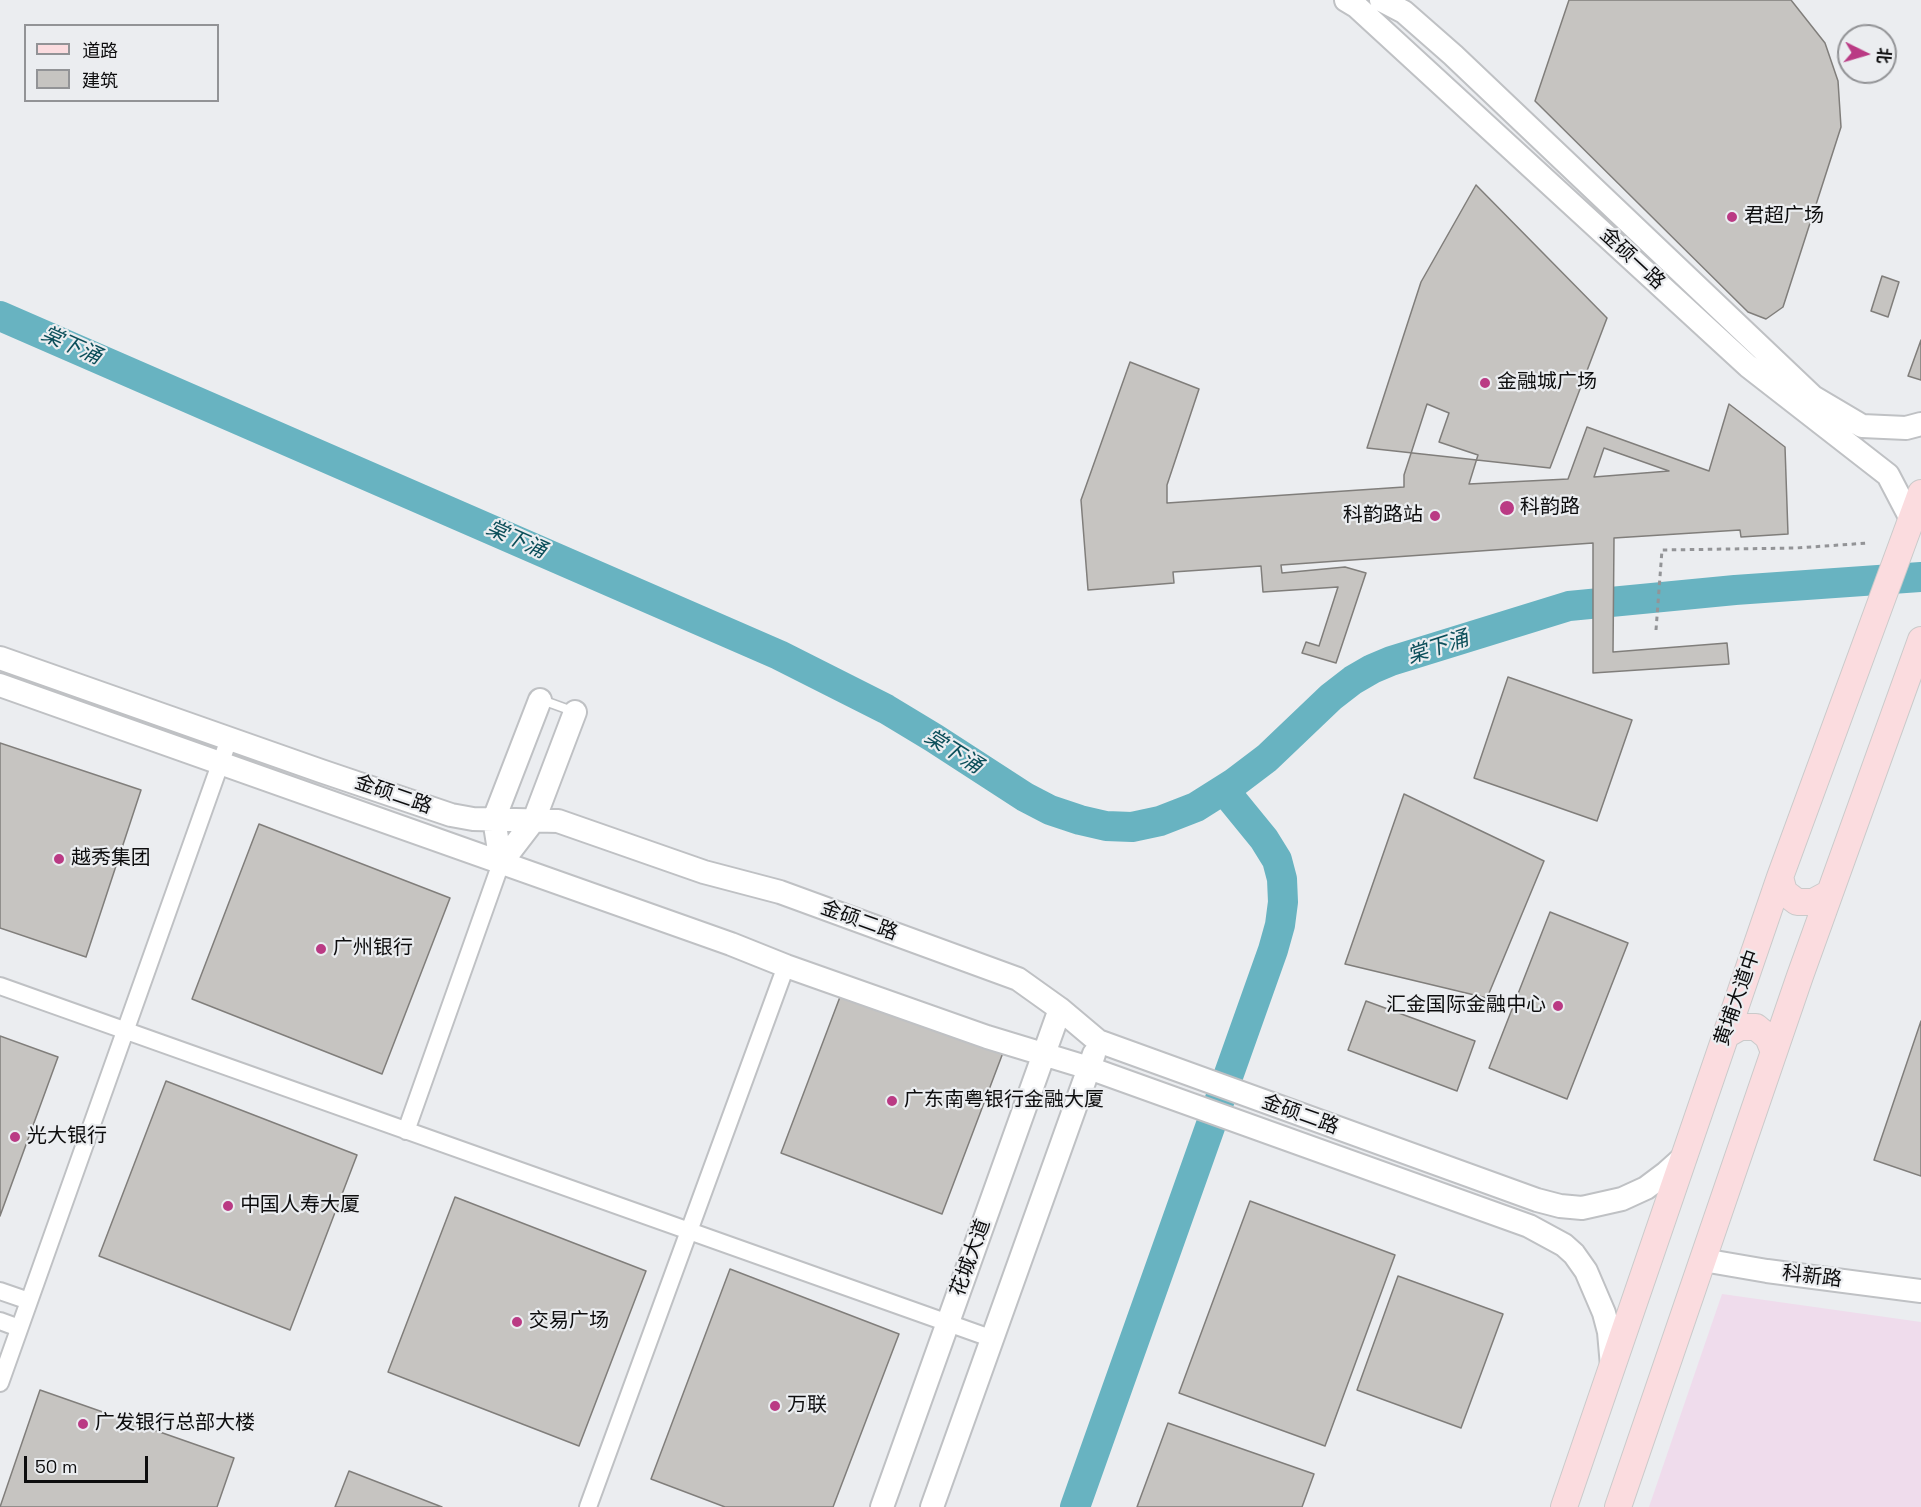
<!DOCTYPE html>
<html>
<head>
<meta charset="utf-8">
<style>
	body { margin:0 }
	#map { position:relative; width:1921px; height:1507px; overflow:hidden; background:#ebedf0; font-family:"Space Grotesk","Noto Sans SC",sans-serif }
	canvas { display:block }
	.legend { position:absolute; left:24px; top:24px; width:195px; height:78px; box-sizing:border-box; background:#ebedf0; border:2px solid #929396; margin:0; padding:8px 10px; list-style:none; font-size:18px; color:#0d0d0e }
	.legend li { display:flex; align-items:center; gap:12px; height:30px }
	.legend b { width:30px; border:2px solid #929396 }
	.north { position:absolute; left:1837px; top:24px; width:60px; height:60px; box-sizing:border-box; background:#ebedf0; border:2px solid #929396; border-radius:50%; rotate:95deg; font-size:16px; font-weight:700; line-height:24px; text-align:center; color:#0d0d0e }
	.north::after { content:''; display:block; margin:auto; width:21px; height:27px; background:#ba3a84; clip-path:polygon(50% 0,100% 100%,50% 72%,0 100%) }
	.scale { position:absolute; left:24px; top:1456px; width:124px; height:27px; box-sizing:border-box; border:3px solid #0d0d0e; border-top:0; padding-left:8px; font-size:18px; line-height:21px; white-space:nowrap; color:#0d0d0e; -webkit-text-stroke:4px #ebedf0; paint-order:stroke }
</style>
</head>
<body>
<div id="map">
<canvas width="1921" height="1507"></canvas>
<ul class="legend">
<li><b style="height:8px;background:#fbdcdf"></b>道路</li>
<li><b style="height:16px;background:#c6c4c1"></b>建筑</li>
</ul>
<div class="north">北</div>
<div class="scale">50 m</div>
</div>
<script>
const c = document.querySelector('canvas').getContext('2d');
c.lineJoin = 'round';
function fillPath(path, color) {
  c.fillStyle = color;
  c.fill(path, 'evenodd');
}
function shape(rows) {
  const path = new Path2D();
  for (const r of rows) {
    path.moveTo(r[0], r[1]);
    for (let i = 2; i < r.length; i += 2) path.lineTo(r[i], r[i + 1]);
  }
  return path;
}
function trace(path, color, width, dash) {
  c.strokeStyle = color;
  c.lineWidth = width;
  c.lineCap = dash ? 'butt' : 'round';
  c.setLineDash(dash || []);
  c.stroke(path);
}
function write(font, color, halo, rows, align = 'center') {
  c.font = font + ' "Space Grotesk","Noto Sans SC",sans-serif';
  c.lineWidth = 4.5;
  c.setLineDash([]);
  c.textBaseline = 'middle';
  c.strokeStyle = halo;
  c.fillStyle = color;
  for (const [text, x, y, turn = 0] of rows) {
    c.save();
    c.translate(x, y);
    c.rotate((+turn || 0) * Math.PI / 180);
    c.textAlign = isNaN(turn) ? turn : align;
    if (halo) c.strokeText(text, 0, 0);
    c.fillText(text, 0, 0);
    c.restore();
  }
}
const commercial = shape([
	[1722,1294,1921,1322,1921,1507,1649,1507]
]);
const river = shape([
	[0,316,779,655,886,709,934,738,1025,797,1050,810,1080,820,1106,826,1132,827,1160,821,1196,807,1234,783,1267,758,1331,697,1353,680,1372,669,1391,661,1569,606,1735,590,1921,577],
	[1075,1507,1273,950,1280,925,1283,902,1282,879,1277,860,1264,839,1224,790]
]);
const building = shape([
	[1569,0,1791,0,1825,43,1838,81,1841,127,1783,307,1766,319,1748,312,1535,101,1569,0],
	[1476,185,1607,318,1550,468,1367,448,1421,282,1476,185],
	[1882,276,1899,282,1888,317,1871,311,1882,276],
	[1921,340,1921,380,1908,376,1921,340],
	[1130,362,1199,389,1167,485,1167,503,1404,487,1404,475,1427,404,1449,413,1439,442,1478,455,1469,484,1568,479,1587,427,1709,471,1729,404,1785,447,1788,534,1741,537,1740,530,1614,538,1613,652,1727,643,1729,664,1593,673,1593,543,1281,565,1282,573,1345,567,1366,573,1336,663,1302,653,1306,642,1319,646,1338,587,1263,592,1261,566,1173,572,1174,583,1088,590,1081,500,1130,362],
	[1604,448,1669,471,1594,477,1604,448],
	[1508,677,1632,720,1597,821,1474,778,1508,677],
	[0,743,141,790,86,957,0,928,0,743],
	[1404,794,1544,861,1487,998,1345,964,1404,794],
	[259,824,450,898,382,1074,192,999,259,824],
	[1550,912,1628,943,1567,1099,1489,1068,1550,912],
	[843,989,1004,1050,942,1214,781,1153,843,989],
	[1366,1001,1475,1041,1457,1091,1348,1050,1366,1001],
	[1921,1021,1921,1176,1874,1160,1921,1021],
	[0,1036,58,1057,0,1216,0,1036],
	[166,1081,357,1155,290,1330,99,1256,166,1081],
	[455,1197,646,1271,579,1446,388,1372,455,1197],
	[1250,1201,1395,1255,1325,1446,1179,1393,1250,1201],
	[730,1269,899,1334,833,1507,725,1507,651,1479,730,1269],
	[1398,1276,1503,1314,1461,1428,1357,1390,1398,1276],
	[40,1390,234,1458,217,1507,0,1507,40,1390],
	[1168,1423,1314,1474,1302,1507,1137,1507,1168,1423],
	[349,1471,442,1507,335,1507,349,1471]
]);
const path = shape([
	[1656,630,1662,550,1796,548,1868,543]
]);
const lane = shape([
	[542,700,575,712]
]);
const street = shape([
	[0,986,993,1339],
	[406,1131,501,863],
	[0,1291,29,1301],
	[0,1321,19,1328],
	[0,1383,229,739],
	[588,1507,786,966]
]);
const secondary = shape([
	[1346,0,1356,6,1748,366,1888,475,1911,519],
	[1381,0,1404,12,1453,55,1813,397,1862,426,1906,428,1921,424],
	[0,658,321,771,451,815,473,819,558,821,704,872,780,892,1018,979,1060,1009,1098,1041,1537,1200,1560,1206,1582,1208,1622,1199,1646,1188,1666,1173,1685,1156],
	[0,685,731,944,786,966,987,1037,1089,1068,1529,1226,1564,1245,1574,1254,1586,1271,1604,1313,1609,1332,1612,1366],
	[501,863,494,819,540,700],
	[501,863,534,820,575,712],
	[1703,1260,1767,1271,1921,1291],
	[882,1507,1060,1009],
	[932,1507,1094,1054]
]);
const primary = shape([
	[1780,877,1784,892,1797,902,1813,902,1828,894],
	[1726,1035,1740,1027,1756,1027,1768,1037,1774,1052],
	[1564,1507,1780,877,1921,493],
	[1618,1507,1800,976,1921,640]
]);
const markers = [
	[1732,217,6,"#ba3a84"],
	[1485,383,6,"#ba3a84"],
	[1507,508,8,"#ba3a84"],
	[1435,516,6,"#ba3a84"],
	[59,859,6,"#ba3a84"],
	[321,949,6,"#ba3a84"],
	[1558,1006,6,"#ba3a84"],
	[892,1101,6,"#ba3a84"],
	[15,1137,6,"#ba3a84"],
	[228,1206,6,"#ba3a84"],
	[517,1322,6,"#ba3a84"],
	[775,1406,6,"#ba3a84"],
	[83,1424,6,"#ba3a84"]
];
const poiNames = [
	["君超广场",1744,217],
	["金融城广场",1497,383],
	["科韵路",1520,508],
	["科韵路站",1423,516,"right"],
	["越秀集团",71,859],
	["广州银行",333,949],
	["汇金国际金融中心",1546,1006,"right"],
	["广东南粤银行金融大厦",904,1101],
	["光大银行",27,1137],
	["中国人寿大厦",240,1206],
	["交易广场",529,1322],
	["万联",787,1406],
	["广发银行总部大楼",95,1424]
];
const streetNames = [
	["金硕一路",1632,259,43],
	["金硕二路",393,795,19],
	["金硕二路",859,921,20],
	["黄埔大道中",1738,998,-71],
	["金硕二路",1300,1115,20],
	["花城大道",971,1258,-70],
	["科新路",1812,1277,7]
];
const waterNames = [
	["棠下涌",71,346,24],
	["棠下涌",516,540,24],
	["棠下涌",1438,648,-18],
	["棠下涌",953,752,32]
];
fillPath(commercial, '#efdcec');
trace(river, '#68b3c1', 30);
fillPath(building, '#c6c4c1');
trace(building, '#807e7b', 1.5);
trace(lane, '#bfc1c4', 11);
trace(street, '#bfc1c4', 20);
trace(secondary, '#bfc1c4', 26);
trace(primary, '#cacaca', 28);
trace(path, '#939497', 3, [4.5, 4.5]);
trace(lane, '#fff', 8);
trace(street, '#fff', 16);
trace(secondary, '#fff', 22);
trace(primary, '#fbdcdf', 26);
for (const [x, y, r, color] of markers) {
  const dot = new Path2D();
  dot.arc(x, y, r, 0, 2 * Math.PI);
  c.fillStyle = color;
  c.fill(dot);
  trace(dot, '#ebedf0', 2);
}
write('20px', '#0d0d0e', '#ebedf0', poiNames, 'left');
write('20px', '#0d0d0e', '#ebedf0', streetNames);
write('italic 21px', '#0c4f5a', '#ebedf0', waterNames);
</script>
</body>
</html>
